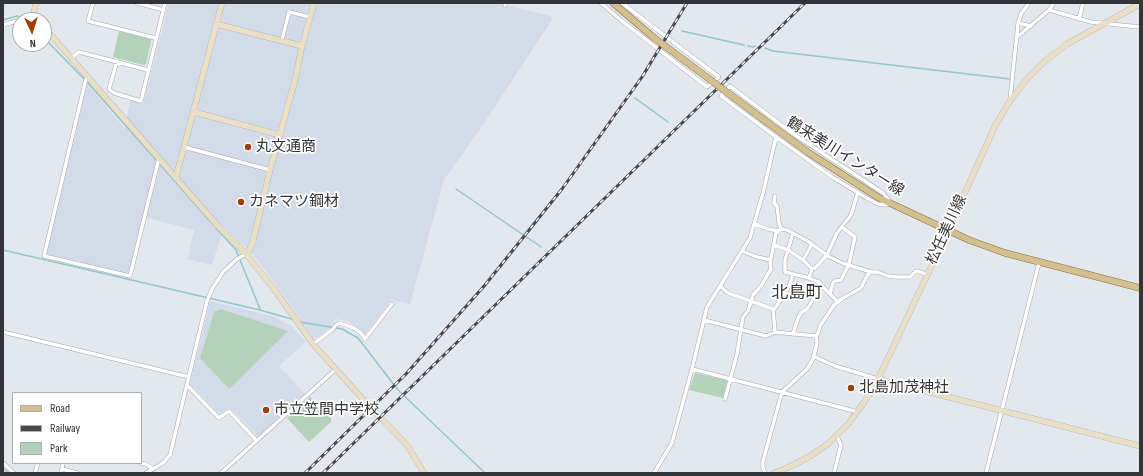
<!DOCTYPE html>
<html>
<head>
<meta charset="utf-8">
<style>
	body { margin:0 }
	#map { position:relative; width:1143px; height:476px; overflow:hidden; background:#e3e7ee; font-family:"Sofia Sans Condensed",sans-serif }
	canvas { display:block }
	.frame { position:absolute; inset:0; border:4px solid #323437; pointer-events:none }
	.legend { position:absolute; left:12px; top:392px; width:130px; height:72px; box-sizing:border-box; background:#fff; border:1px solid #adaeaf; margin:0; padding:5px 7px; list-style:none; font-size:12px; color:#323437 }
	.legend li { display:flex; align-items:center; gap:8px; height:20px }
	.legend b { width:20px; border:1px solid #adaeaf }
	.north { position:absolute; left:12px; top:12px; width:40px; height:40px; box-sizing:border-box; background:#fff; border:1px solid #adaeaf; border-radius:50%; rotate:176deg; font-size:11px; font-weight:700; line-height:16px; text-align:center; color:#323437 }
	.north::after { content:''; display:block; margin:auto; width:14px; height:18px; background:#a23e0a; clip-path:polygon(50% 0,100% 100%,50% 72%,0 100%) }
</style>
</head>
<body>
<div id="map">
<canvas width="1143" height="476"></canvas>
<div class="frame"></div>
<ul class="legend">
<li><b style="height:5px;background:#d3bf8f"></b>Road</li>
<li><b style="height:5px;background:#46484c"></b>Railway</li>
<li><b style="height:11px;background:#b4d2b9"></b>Park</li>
</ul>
<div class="north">N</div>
</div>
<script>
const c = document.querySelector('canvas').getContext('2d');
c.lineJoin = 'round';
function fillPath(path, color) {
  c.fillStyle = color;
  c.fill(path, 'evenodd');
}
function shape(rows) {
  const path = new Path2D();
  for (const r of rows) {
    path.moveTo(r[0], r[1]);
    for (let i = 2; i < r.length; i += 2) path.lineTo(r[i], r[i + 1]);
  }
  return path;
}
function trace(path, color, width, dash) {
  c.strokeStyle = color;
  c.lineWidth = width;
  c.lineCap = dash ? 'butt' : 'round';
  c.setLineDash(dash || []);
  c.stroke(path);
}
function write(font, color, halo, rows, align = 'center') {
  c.font = font + ' "Sofia Sans Condensed","Noto Sans JP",sans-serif';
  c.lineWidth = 3.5;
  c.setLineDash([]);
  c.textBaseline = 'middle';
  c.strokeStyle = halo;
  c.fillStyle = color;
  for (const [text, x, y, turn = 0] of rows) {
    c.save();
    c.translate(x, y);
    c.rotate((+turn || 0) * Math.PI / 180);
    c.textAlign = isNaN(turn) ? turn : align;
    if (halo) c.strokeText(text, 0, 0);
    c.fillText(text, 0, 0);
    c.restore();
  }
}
const built = shape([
	[169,3,505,3,505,5,551,16,552,20,482,126,444,180,410,304,391,300,365,334,348,321,335,319,328,329,317,338,313,338,283,294,254,256,224,227,212,265,188,259,194,230,145,217,129,275,46,254,86,83,125,128,130,100,143,104],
	[210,301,272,316,290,325,306,342,279,366,305,394,258,437,231,408,220,415,190,384]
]);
const green = shape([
	[119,31,150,39,151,42,146,64,143,65,113,57],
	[221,309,288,331,229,389,200,358,214,312],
	[695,373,726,380,727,382,723,398,689,390],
	[310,397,331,418,331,422,309,442,287,418]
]);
const stream = shape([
	[3,20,17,16,24,18],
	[682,31,744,45],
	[44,38,88,83,211,222],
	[748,46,753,47,755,46],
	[765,48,773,51,1010,79],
	[635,98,668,122],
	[456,189,541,247],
	[216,228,236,250,260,309],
	[3,250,260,310,295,320],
	[300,322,342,329,358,338,398,390,485,473],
	[3,468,9,473]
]);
const street = shape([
	[93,3,88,21,155,38],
	[137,3,164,10],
	[601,3,622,21,707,87,719,77,622,3],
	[505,5,506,3],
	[1049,10,1091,22,1140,27],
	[1079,19,1083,3],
	[21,20,35,16],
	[1018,23,1031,26],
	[3,25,20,20],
	[1016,38,1049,10,1054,3],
	[282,40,289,12,310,17],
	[71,58,79,52,148,70],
	[117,61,109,89,114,93,141,101,165,3],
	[87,77,85,83,44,256,130,276,159,158],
	[730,86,792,133,883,193,891,203,886,205,878,204,865,197,832,177,776,137,721,96,730,86],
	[1010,100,1018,24,1021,14,1029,3],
	[184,147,270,170],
	[775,196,774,203,777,206,779,223,781,229],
	[755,224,768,229,778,231],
	[793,233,785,260,785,272,809,278,819,282,821,285,838,302],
	[774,245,788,250,803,260,812,269,809,278],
	[742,251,757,257,771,260],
	[803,260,812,244],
	[812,269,815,268,827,255,837,233,851,215,858,192],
	[720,286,728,293,773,309,775,332],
	[830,294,833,283,835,281,841,280,849,264,855,237,842,227],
	[773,311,784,295,790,284,793,274],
	[704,320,766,336,775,332,816,336],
	[3,332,189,377],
	[793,334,798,318,801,313,808,308,821,285],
	[313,344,332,330,336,325,340,323,354,328,361,333,365,339,392,304],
	[813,356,835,366,878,379],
	[692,369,858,412],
	[187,385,219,418,229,411,256,440],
	[725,399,737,354,743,317,748,311,753,295,761,286,771,269,770,263,776,233,780,230,784,229,791,232,809,242,828,256,842,263,871,272],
	[3,463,14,473],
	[141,463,146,464,153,469],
	[62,469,77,473],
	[35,473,38,463],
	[61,473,63,463],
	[146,473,163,463,170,455,207,301,212,289,223,272,237,259,246,254],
	[221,473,336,369],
	[654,473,672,443,692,369,707,307,750,238,763,193,776,137],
	[765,473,763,468,763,461,782,392,807,369,813,359,817,343,816,336,818,333,820,326,834,305,843,298,861,288,867,276,871,272,878,272,887,276,897,277,910,277,916,271,927,274],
	[834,473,841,445,837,436],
	[986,473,1039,263]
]);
const secondary = shape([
	[36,3,34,11,35,16,38,20],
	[216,24,302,46],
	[44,27,217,225,246,254,274,289,313,344,370,407,407,445,424,473],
	[194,112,280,135],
	[176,177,222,3],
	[246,254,250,249,253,241,270,170,295,80,302,46,314,3],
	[878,379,1140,446],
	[774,473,787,468,809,457,829,443,849,423,865,401,878,379,940,248,995,126,1010,101,1026,80,1045,61,1067,44,1140,4]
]);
const primary = shape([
	[613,3,653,37],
	[764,120,809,153,879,198,969,240,1005,253,1140,288]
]);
const rail = shape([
	[305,473,406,374,485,285,562,189,642,77,687,3],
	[323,473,805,3]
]);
const primaryBridge = shape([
	[653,37,764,120]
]);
const markers = [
	[248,147,4,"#a23e0a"],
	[241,202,4,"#a23e0a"],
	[851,388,4,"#a23e0a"],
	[266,410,4,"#a23e0a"]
];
const poiNames = [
	["丸文通商",256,147],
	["カネマツ鋼材",249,202],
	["北島加茂神社",859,388],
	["市立笠間中学校",274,410]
];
const streetNames = [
	["鶴来美川インター線",845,157,32],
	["松任美川線",947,230,-65]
];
const quarterNames = [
	["北島町",797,294]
];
fillPath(built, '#d4dbe8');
fillPath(green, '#b4d2b9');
trace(stream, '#90c7c9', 1.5);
trace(street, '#a0a4ab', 4.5);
trace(secondary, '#a0a4ab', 6);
trace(primary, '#88723f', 7);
trace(street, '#fff', 3.5);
trace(secondary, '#e9dfc7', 5.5);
trace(primary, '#d3bf8f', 6);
trace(rail, '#46484c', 3);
trace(rail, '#fff', 1.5, [4.5]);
trace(primaryBridge, '#88723f', 7, []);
trace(primaryBridge, '#d3bf8f', 6);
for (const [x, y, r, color] of markers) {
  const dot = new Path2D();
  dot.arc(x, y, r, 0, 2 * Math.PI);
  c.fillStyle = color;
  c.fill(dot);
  trace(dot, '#fff', 1.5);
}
write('15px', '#323437', '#fff', poiNames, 'left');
write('15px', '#323437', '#fff', streetNames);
write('17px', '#323437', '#fff', quarterNames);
</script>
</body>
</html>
